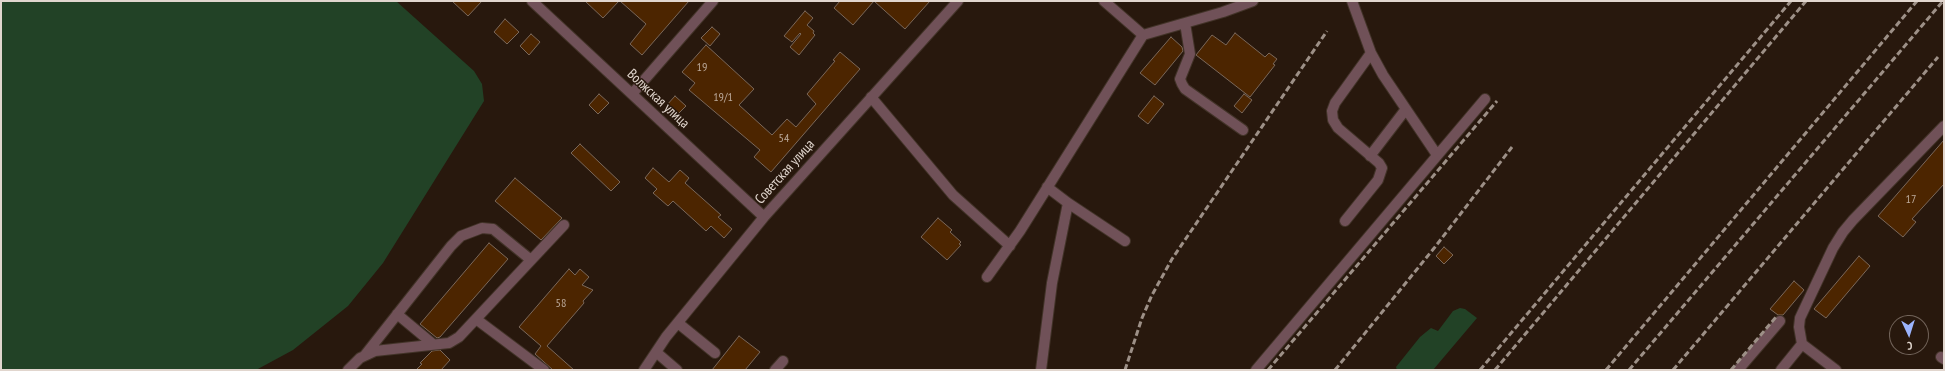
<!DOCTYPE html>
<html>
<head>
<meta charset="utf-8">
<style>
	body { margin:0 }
	#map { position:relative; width:1945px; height:371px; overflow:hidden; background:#28180d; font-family:"PT Sans Narrow",sans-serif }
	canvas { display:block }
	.frame { position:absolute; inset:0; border:2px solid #e1d6ce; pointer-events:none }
	.north { position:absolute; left:1889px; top:315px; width:40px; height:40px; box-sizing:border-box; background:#28180d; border:1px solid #72645a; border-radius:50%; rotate:176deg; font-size:11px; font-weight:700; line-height:16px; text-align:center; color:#e1d6ce }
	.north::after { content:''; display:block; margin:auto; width:14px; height:18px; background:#9cb4fd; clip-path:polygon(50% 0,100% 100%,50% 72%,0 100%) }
</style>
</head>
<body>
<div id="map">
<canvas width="1945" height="371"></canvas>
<div class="frame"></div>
<div class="north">С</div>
</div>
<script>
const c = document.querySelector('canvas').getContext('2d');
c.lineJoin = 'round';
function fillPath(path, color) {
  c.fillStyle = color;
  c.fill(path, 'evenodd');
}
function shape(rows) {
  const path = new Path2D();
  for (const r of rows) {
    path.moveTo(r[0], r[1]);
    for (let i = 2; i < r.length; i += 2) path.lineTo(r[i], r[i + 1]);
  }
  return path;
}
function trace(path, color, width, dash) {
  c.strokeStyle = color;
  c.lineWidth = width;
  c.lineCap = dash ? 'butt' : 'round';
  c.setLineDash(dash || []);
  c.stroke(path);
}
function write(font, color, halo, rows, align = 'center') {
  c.font = font + ' "PT Sans Narrow",sans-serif';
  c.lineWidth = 3;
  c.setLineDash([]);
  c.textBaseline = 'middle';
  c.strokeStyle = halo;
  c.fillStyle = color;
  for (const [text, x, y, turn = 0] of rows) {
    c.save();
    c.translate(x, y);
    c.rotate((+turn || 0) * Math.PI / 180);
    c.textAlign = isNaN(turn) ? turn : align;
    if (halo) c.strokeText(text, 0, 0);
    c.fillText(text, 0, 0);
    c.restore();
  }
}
const green = shape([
	[1,1,396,1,474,71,482,84,484,101,383,263,348,306,293,350,256,370,1,370],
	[1460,308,1465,309,1477,318,1433,370,1397,370,1396,367,1420,337,1431,328,1438,331,1453,311]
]);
const building = shape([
	[452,1,482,1,468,16,452,1],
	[585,1,619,1,603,18,585,1],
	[620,1,689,1,642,55,630,44,646,24,620,1],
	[840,1,930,1,905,29,874,1,853,25,834,8,840,1],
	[805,11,813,18,807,25,814,31,813,33,815,35,799,55,790,47,801,34,800,33,792,42,784,36,805,11],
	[505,19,519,32,507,44,494,32,505,19],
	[712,27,720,34,710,46,701,38,712,27],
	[1235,33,1265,57,1269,53,1277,59,1273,64,1275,65,1250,97,1196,55,1212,35,1226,45,1235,33],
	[531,34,540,42,529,55,520,46,531,34],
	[1171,37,1182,47,1183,51,1155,85,1140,73,1171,37],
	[706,45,754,89,739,105,772,135,787,119,796,127,816,104,807,94,835,61,833,60,840,52,860,69,771,172,754,157,760,150,689,90,695,83,682,72,706,45],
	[599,94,609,103,598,114,589,105,599,94],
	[1244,94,1252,100,1242,113,1234,106,1244,94],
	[675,96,686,106,677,115,666,106,675,96],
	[1154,96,1164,104,1148,124,1138,116,1154,96],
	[1944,140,1944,184,1912,219,1916,222,1903,237,1878,216,1944,140],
	[580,144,620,182,611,191,571,153,580,144],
	[653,168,669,182,680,170,689,178,685,183,721,215,718,217,732,229,724,238,711,226,706,231,673,201,668,206,653,193,657,189,645,178,653,168],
	[515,178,562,218,541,240,495,201,515,178],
	[938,218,952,230,950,232,961,242,959,244,961,245,947,260,921,237,938,218],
	[489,243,508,259,440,337,437,338,420,324,489,243],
	[1444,247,1453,255,1444,264,1436,256,1444,247],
	[1859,256,1870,266,1826,318,1814,309,1859,256],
	[569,269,575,275,580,269,589,277,582,285,593,290,583,301,584,303,547,346,574,370,553,370,535,354,541,346,519,327,569,269],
	[1794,281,1804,290,1783,315,1778,315,1770,309,1794,281],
	[739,336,760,352,745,370,712,370,739,336],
	[440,350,450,360,441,370,416,370,422,364,420,363,432,351,440,350]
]);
const minor = shape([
	[532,1,764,217],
	[1352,1,1371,53,1383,75,1437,155],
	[1185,23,1190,54,1180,79,1182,84,1185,89,1243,130],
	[1143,35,1223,12,1253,1],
	[632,94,713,1],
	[871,97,953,195,1010,246],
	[1370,156,1406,109],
	[1068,203,1125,241],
	[1345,221,1378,180,1382,168,1379,163,1338,128,1333,120,1332,111,1335,103,1371,53],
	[987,277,1020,231,1143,35,1104,1],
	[397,314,433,344],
	[476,319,544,370],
	[678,323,715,353],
	[1802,344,1836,370],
	[656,352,677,370],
	[365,355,451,246,461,236,482,228,493,229,531,260],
	[1941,357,1944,359],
	[348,370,360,358,375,351,449,343,459,337,564,225],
	[644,370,666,337,764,217,958,1],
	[775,370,783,361],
	[1041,370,1052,283,1068,203,1047,187],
	[1256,370,1485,99],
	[1738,370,1780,321],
	[1781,370,1802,344,1799,327,1800,318,1833,248,1843,232,1853,220,1944,126]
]);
const rail = shape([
	[1125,370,1142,318,1152,295,1172,259,1327,31],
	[1268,370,1497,101],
	[1335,370,1435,247,1512,147],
	[1480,370,1791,1],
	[1495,370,1806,1],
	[1606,370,1917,1],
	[1629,370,1943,1],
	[1673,370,1938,57],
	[1731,370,1776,317]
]);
const numberNames = [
	["19",702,68],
	["19/1",723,98],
	["54",784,139],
	["17",1911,200],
	["58",561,304]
];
const streetNames = [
	["Волжская улица",658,99,43],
	["Советская улица",785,172,-48]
];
fillPath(green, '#224226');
fillPath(building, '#4c2500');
trace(building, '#7b685a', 1);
trace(minor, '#423328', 12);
trace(minor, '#705158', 10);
trace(rail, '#9d9087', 3, [6, 3]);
write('12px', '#bcaa9a', null, numberNames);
write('14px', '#e1d6ce', '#28180d', streetNames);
</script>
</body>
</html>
